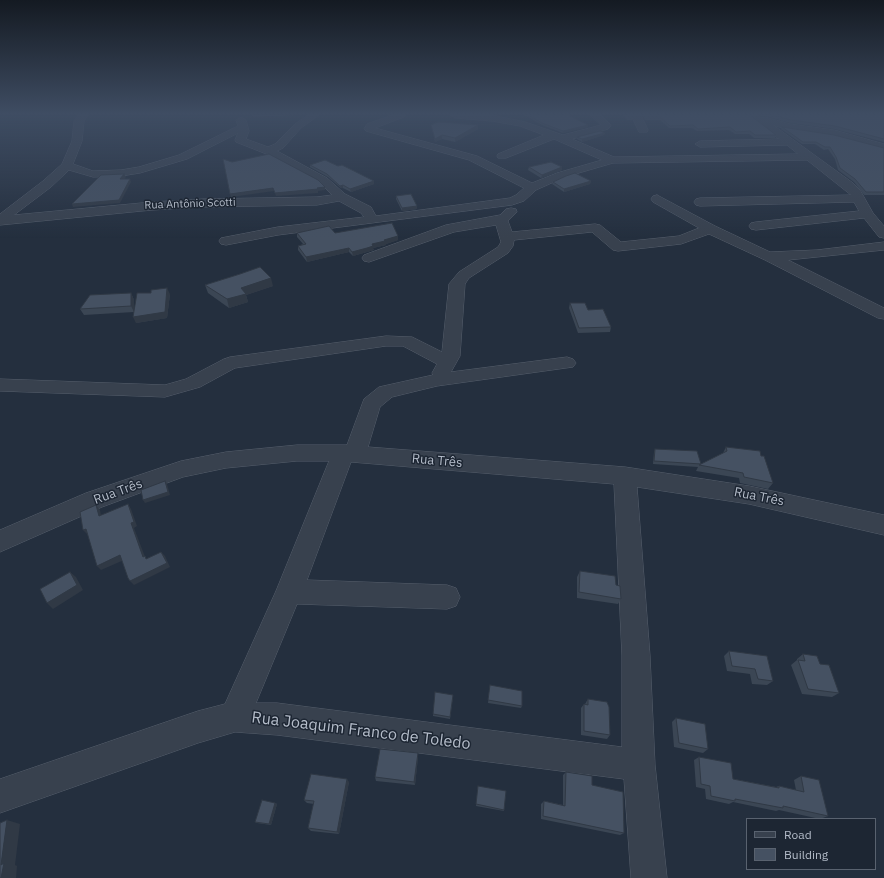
<!DOCTYPE html>
<html>
<head>
<meta charset="utf-8">
<style>
	body { margin:0 }
	#map { position:relative; width:884px; height:878px; overflow:hidden; background:#242f3e; font-family:"IBM Plex Sans",sans-serif }
	canvas { display:block }
	.legend { position:absolute; left:746px; top:818px; width:130px; height:52px; box-sizing:border-box; background:#1d2633; border:1px solid #59626f; margin:0; padding:5px 7px; list-style:none; font-size:12px; color:#b4bcc9 }
	.legend li { display:flex; align-items:center; gap:8px; height:20px }
	.legend b { width:20px; border:1px solid #59626f }
</style>
</head>
<body>
<div id="map">
<canvas width="884" height="878"></canvas>
<ul class="legend">
<li><b style="height:5px;background:#38414e"></b>Road</li>
<li><b style="height:11px;background:#455162"></b>Building</li>
</ul>
</div>
<script>
const c = document.querySelector('canvas').getContext('2d');
c.lineJoin = 'round';
function shape(rows) {
  const path = new Path2D();
  for (const r of rows) {
    path.moveTo(r[0], r[1]);
    for (let i = 2; i < r.length; i += 2) path.lineTo(r[i], r[i + 1]);
  }
  return path;
}
function trace(path, color, width, dash) {
  c.strokeStyle = color;
  c.lineWidth = width;
  c.lineCap = dash ? 'butt' : 'round';
  c.setLineDash(dash || []);
  c.stroke(path);
}
function fillPath(path, color) {
  c.fillStyle = color;
  c.fill(path, 'evenodd');
}
function write(font, color, halo, rows, align = 'center') {
  c.font = font + ' "IBM Plex Sans",sans-serif';
  c.lineWidth = 3;
  c.setLineDash([]);
  c.textBaseline = 'middle';
  c.strokeStyle = halo;
  c.fillStyle = color;
  for (const [text, x, y, turn = 0] of rows) {
    c.save();
    c.translate(x, y);
    c.rotate((+turn || 0) * Math.PI / 180);
    c.textAlign = isNaN(turn) ? turn : align;
    if (halo) c.strokeText(text, 0, 0);
    c.fillText(text, 0, 0);
    c.restore();
  }
}
const minor = shape([
	[78,115,88,115,84,121,82,141,73,164,93,171,121,170,139,167,179,155,238,126,236,120,241,117,246,120,249,131,246,139,268,147,275,144,295,124,308,115,319,115,301,128,283,148,277,151,327,178,345,194,371,207,376,216,510,198,516,195,524,188,469,160,366,131,364,129,367,124,392,115,406,115,404,117,375,128,477,156,532,183,557,173,602,160,554,139,506,158,498,158,497,156,498,154,544,135,520,126,492,121,455,118,450,115,492,115,525,122,563,135,601,125,590,115,601,115,610,124,611,126,608,129,572,139,614,157,798,154,787,145,700,147,695,144,700,141,779,139,750,117,752,115,758,115,762,118,765,117,790,124,834,130,884,144,884,150,833,136,789,130,773,125,853,183,860,190,873,213,884,226,884,238,879,237,864,218,756,230,751,229,749,226,751,223,756,222,859,211,854,202,700,206,696,205,694,202,696,199,700,198,851,195,807,160,613,163,565,177,536,190,524,201,512,205,278,235,226,245,221,244,219,241,221,238,278,227,364,217,361,213,339,201,317,205,203,207,152,210,0,225,0,214,43,181,62,164,72,141,74,121,78,115],
	[238,133,235,140,236,142,269,155,319,182,332,195,317,197,203,199,152,202,14,215,51,187,69,170,93,177,121,176,140,173,187,159,238,133],
	[631,115,641,115,648,130,647,132,639,132,631,115],
	[657,195,715,226,770,252,817,250,884,242,884,250,788,260,884,308,884,319,878,318,765,260,709,234,681,244,618,251,613,250,592,232,514,240,513,246,508,253,469,278,465,284,460,356,451,372,567,357,573,359,576,363,573,367,437,386,392,397,380,407,368,447,625,467,749,486,884,515,884,535,749,504,637,487,650,656,655,765,667,878,631,878,624,779,277,735,235,732,198,743,0,813,0,779,198,711,225,704,276,591,329,461,297,461,226,468,183,477,102,507,0,552,0,530,86,493,181,461,226,452,297,445,347,445,364,399,379,387,433,375,432,373,437,364,403,346,386,346,235,368,200,387,165,397,0,391,0,379,165,385,186,379,224,359,230,357,386,336,412,337,442,352,449,284,459,272,498,247,501,242,496,225,454,232,369,262,364,261,362,258,364,255,446,225,500,215,506,209,511,208,516,209,517,212,508,221,512,232,595,224,600,225,621,242,679,236,699,228,653,202,651,199,653,196,657,195],
	[351,462,614,484,622,656,622,747,277,703,256,703,297,604,447,609,456,606,460,597,456,588,447,585,307,580,351,462]
]);
const wall = shape([
	[252,115,296,115,253,117],
	[524,115,568,115,588,127,563,133,542,125],
	[623,115,632,115,632,120,627,120],
	[642,115,751,115,776,135,775,138,754,138,749,134,735,134,729,130,697,131,692,128,669,128,660,120,645,120],
	[760,115,884,115,884,142,834,129,790,123,765,116,762,116],
	[431,125,478,129,455,142,442,139,435,142,432,128],
	[782,127,884,148,884,195,864,195,854,182,838,170,835,159,828,149,824,150,815,144,802,144,781,129],
	[605,133,604,135,582,142,577,139,577,137],
	[310,165,374,184,351,192,343,188,341,188,328,177,310,167],
	[529,167,562,170,541,178,528,170],
	[591,181,590,184,564,192,552,184,553,182],
	[396,196,417,206,417,209,402,211,396,199],
	[297,233,335,233,398,240,386,244,386,245,373,248,374,250,353,256,349,252,307,262,298,250,298,246,303,244,297,237],
	[240,274,273,286,246,295,248,302,229,308,208,293,205,285],
	[131,293,134,300,134,308,170,294,167,318,136,323,134,312,84,315,80,309],
	[570,303,588,310,611,327,610,332,578,333,569,308],
	[726,447,761,456,773,483,768,489,740,483,739,478,696,471,698,467,653,464,654,452,655,449,701,464,723,453],
	[580,571,616,585,621,599,618,604,577,598,577,577],
	[729,651,773,681,767,685,752,684,750,674,727,671,724,656],
	[803,654,820,664,839,693,832,697,802,694,791,665,797,660,797,659],
	[490,685,522,706,521,708,488,703],
	[453,695,450,719,433,716,433,714],
	[588,699,610,735,607,739,581,735,581,708,584,704,585,704],
	[676,718,708,749,703,753,674,747,672,722],
	[418,757,415,785,376,781,375,777],
	[699,757,733,779,776,787,779,786,796,790,794,780,801,776,828,816,820,819,779,810,776,811,733,802,729,804,706,799,705,789,696,787,694,760],
	[566,772,592,785,624,833,620,835,541,819,541,804,544,801,563,805,563,775],
	[349,782,339,834,311,831,308,828,314,804,307,803,304,800],
	[478,786,504,810,504,811,476,806],
	[275,803,277,804,271,825,257,823,255,822]
]);
const shadedWall = shape([
	[478,125,478,129,455,142,455,138],
	[588,125,588,127,563,133,563,131],
	[605,133,604,135,582,142,582,139],
	[442,135,442,139,435,142,435,139],
	[562,167,562,170,541,178,542,175],
	[124,174,126,177,122,183,120,179],
	[130,179,131,182,120,203,73,207,72,204],
	[374,181,374,184,351,192,350,189],
	[591,181,590,184,564,192,564,189],
	[343,185,343,188,341,188,340,186],
	[325,187,325,190,318,191,318,193,276,196,275,193],
	[273,188,274,191,231,197,230,194],
	[417,206,417,209,402,211,402,208],
	[398,236,398,240,386,244,386,245,373,248,374,250,353,256,352,252,384,240],
	[349,248,349,252,307,262,306,257],
	[271,278,273,286,246,295,248,302,229,308,227,299,241,288],
	[167,288,170,294,167,318,136,323,133,317],
	[131,293,134,300,134,312,131,306],
	[165,481,167,484,170,495,145,503,143,500],
	[128,504,131,509,137,526,134,528,147,562,143,557,131,523],
	[96,505,100,510,102,521,99,516],
	[86,529,90,533,87,534,83,530],
	[161,552,165,556,170,567,134,585,130,581],
	[120,555,124,560,101,570,97,566],
	[70,572,76,577,83,590,53,609,47,603],
	[418,753,418,757,415,785,414,782],
	[347,779,349,782,339,834,337,832],
	[275,803,277,804,271,825,269,824],
	[7,820,20,824,15,865,17,866,16,878,1,878,1,865]
]);
const building = shape([
	[528,115,568,115,588,125,563,131,542,123,528,115],
	[626,115,632,115,632,117,628,117,626,115],
	[644,115,750,115,776,135,755,135,750,131,736,132,730,127,698,129,693,125,670,126,660,117,646,117,644,115],
	[774,115,884,115,884,139,835,126,791,120,774,115],
	[438,122,478,125,455,138,442,135,435,139,431,125,438,122],
	[782,127,834,135,884,148,884,192,866,192,855,179,840,168,836,157,830,147,825,147,816,142,803,142,782,127],
	[600,131,605,133,582,139,577,137,600,131],
	[269,154,318,180,325,187,317,188,318,189,275,193,273,188,230,194,223,159,232,162,269,154],
	[325,160,338,166,342,165,374,181,350,189,343,185,340,186,327,174,310,165,325,160],
	[551,162,562,167,542,175,529,167,551,162],
	[575,173,591,181,564,189,553,182,566,176,575,173],
	[124,174,120,179,130,179,119,200,72,204,101,175,124,174],
	[411,194,417,206,402,208,396,196,411,194],
	[392,223,398,236,384,240,385,241,372,244,373,246,367,248,352,252,349,248,306,257,298,246,306,244,297,233,329,226,335,233,392,223],
	[260,267,271,278,241,288,246,294,227,299,205,285,240,274,260,267],
	[167,288,165,312,133,317,137,293,151,293,151,290,167,288],
	[131,293,131,306,80,309,90,295,131,293],
	[570,303,585,303,588,310,603,309,611,327,579,328,570,303],
	[726,447,760,451,761,456,764,456,773,483,744,477,743,473,699,465,727,451,726,447],
	[655,449,697,451,701,464,654,461,655,449],
	[165,481,168,492,143,500,141,490,165,481],
	[128,504,134,522,131,523,143,557,145,556,146,559,161,552,167,563,130,581,128,578,120,555,97,566,86,529,83,530,80,512,96,505,99,516,128,504],
	[580,571,615,576,616,585,620,586,621,599,579,592,580,571],
	[70,572,77,585,47,603,40,589,70,572],
	[729,651,767,656,773,681,758,679,755,669,732,666,729,651],
	[803,654,817,656,820,664,829,665,839,693,808,689,798,660,805,661,803,654],
	[490,685,522,691,522,706,488,700,490,685],
	[435,692,453,695,450,717,433,714,435,692],
	[588,699,607,702,609,707,610,735,584,731,584,704,588,705,588,699],
	[676,718,705,724,708,749,679,743,676,718],
	[380,749,418,753,414,782,375,777,380,749],
	[699,757,731,763,733,779,779,788,779,786,804,792,801,776,819,780,828,816,783,806,783,808,735,799,735,801,711,796,710,786,701,784,699,757],
	[566,772,592,776,592,785,623,792,624,833,543,816,544,801,565,806,566,772],
	[311,774,347,779,337,832,308,828,314,801,304,800,311,774],
	[478,786,506,791,504,810,476,804,478,786],
	[262,800,275,803,269,824,255,822,262,800],
	[7,820,1,865,4,863,1,878,0,878,0,823,7,820]
]);
const farStreetnames = [
	["Rua Antônio Scotti",190,204,-2]
];
const streetNames = [
	["Rua Três",437,461,5],
	["Rua Três",118,492,-20],
	["Rua Três",759,497,11]
];
const nearStreetnames = [
	["Rua Joaquim Franco de Toledo",361,731,7]
];
trace(minor, '#565f6c', 1);
fillPath(minor, '#38414e');
fillPath(wall, '#3b4654');
fillPath(shadedWall, '#303945');
fillPath(building, '#455162');
trace(building, '#303945', 1);
const sky = c.createLinearGradient(0, 0, 0, 238);
sky.addColorStop(0, '#141a22');
sky.addColorStop(0.48, '#3f4d63');
sky.addColorStop(1, '#3f4d6300');
c.fillStyle = sky;
c.fillRect(0, 0, 884, 238);
write('11px', '#b4bcc9', '#1d2633', farStreetnames);
write('13px', '#b4bcc9', '#1d2633', streetNames);
write('16px', '#b4bcc9', '#1d2633', nearStreetnames);
</script>
</body>
</html>
